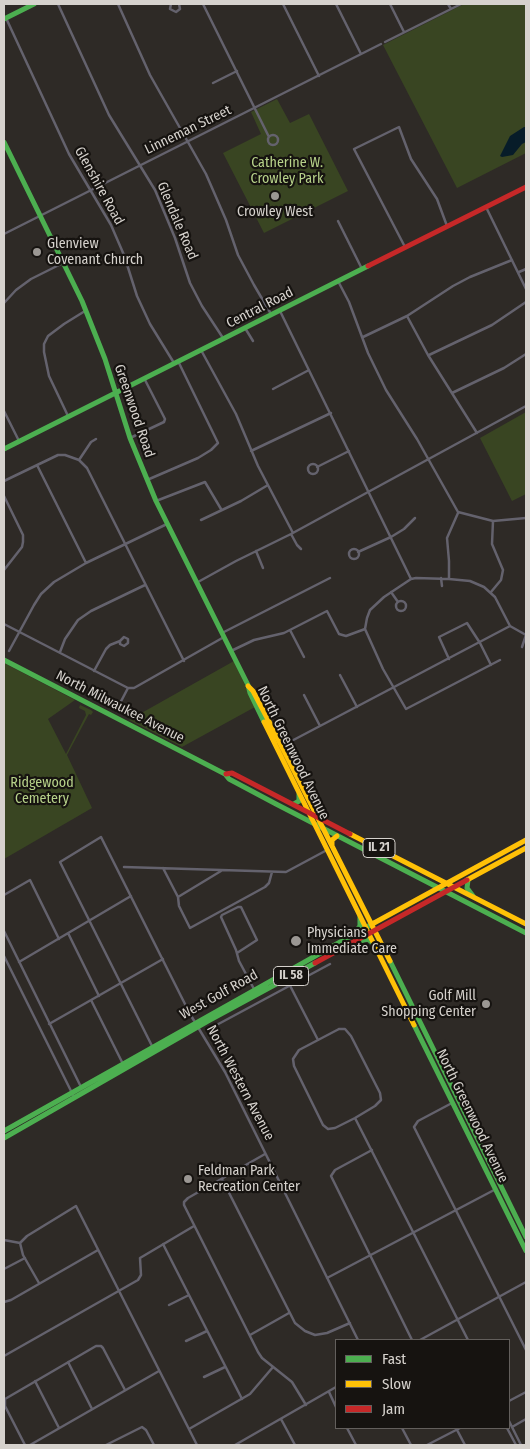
<!DOCTYPE html>
<html>
<head>
<meta charset="utf-8">
<style>
	body { margin:0 }
	#map { position:relative; width:530px; height:1449px; overflow:hidden; background:#2e2a26; font-family:"Fira Sans Condensed",sans-serif }
	canvas { display:block }
	.frame { position:absolute; inset:0; border:5px solid #d6d2cd; pointer-events:none }
	.legend { position:absolute; left:335px; top:1339px; width:175px; height:90px; box-sizing:border-box; background:#161310; border:1px solid #635f5c; margin:0; padding:6px 9px; list-style:none; font-size:15px; color:#d6d2cd }
	.legend li { display:flex; align-items:center; gap:10px; height:25px }
	.legend b { width:25px; border:1px solid #635f5c }
</style>
</head>
<body>
<div id="map">
<canvas width="530" height="1449"></canvas>
<div class="frame"></div>
<ul class="legend">
<li><b style="height:6px;background:#4caf50"></b>Fast</li>
<li><b style="height:6px;background:#ffc107"></b>Slow</li>
<li><b style="height:6px;background:#c62828"></b>Jam</li>
</ul>
</div>
<script>
const c = document.querySelector('canvas').getContext('2d');
c.lineJoin = 'round';
function fillPath(path, color) {
  c.fillStyle = color;
  c.fill(path, 'evenodd');
}
function shape(rows) {
  const path = new Path2D();
  for (const r of rows) {
    if (r.length === 3) {
      path.moveTo(r[0] + r[2], r[1]);
      path.arc(r[0], r[1], r[2], 0, 2 * Math.PI);
      continue;
    }
    path.moveTo(r[0], r[1]);
    for (let i = 2; i < r.length; i += 2) path.lineTo(r[i], r[i + 1]);
  }
  return path;
}
function trace(path, color, width, dash) {
  c.strokeStyle = color;
  c.lineWidth = width;
  c.lineCap = dash ? 'butt' : 'round';
  c.setLineDash(dash || []);
  c.stroke(path);
}
function write(font, color, halo, rows, align = 'center') {
  c.font = font + ' "Fira Sans Condensed",sans-serif';
  c.lineWidth = 4.5;
  c.setLineDash([]);
  c.textBaseline = 'middle';
  c.strokeStyle = halo;
  c.fillStyle = color;
  for (const [text, x, y, turn = 0] of rows) {
    c.save();
    c.translate(x, y);
    c.rotate((+turn || 0) * Math.PI / 180);
    c.textAlign = isNaN(turn) ? turn : align;
    if (halo) c.strokeText(text, 0, 0);
    c.fillText(text, 0, 0);
    c.restore();
  }
}
const green = shape([
	[464,4,526,4,526,153,457,188,383,45],
	[277,99,290,123,309,114,348,191,264,233,223,153,261,134,251,112],
	[526,412,526,494,512,501,480,438],
	[234,661,255,707,182,747,129,720],
	[4,663,75,700,48,719,66,754,86,715,85,711,79,708,80,705,91,710,93,712,91,715,89,714,67,755,92,808,4,859]
]);
const water = shape([
	[524,127,526,127,526,142,522,144,513,155,502,157,500,156,510,136]
]);
const street = shape([
	[58,4,109,115,155,190,175,238,190,283,202,306,223,338],
	[118,4,150,75,206,174,226,220,238,255,254,285,271,314],
	[171,4,170,9,176,12,180,9,179,4],
	[203,4,269,137],
	[283,4,319,76],
	[336,4,361,54],
	[390,4,404,32],
	[448,4,451,9],
	[6,18,69,154,111,225,124,255,137,296,150,324,174,363],
	[385,42,461,4],
	[213,83,237,71],
	[273,140,5],
	[486,207,526,289],
	[338,221,362,269],
	[4,234,381,44],
	[405,247,354,149,399,127,411,159,437,199,447,226],
	[519,272,526,269],
	[338,281,349,302,368,353,386,390,417,439,458,512,493,521,526,518],
	[4,303,16,290,31,279,63,263],
	[280,311,411,579],
	[407,316,428,355,477,433],
	[245,328,253,341],
	[363,337,407,316,453,286,470,277,512,260],
	[201,350,236,414,258,466,293,533],
	[429,355,492,325,526,302],
	[273,389,309,370],
	[452,393,504,368,526,354],
	[4,411,19,441],
	[68,416,49,376,44,352,44,344,48,336,64,324,85,311],
	[130,438,164,422,165,419,144,378],
	[251,451,331,413],
	[79,460,91,442,96,439],
	[313,469,5],
	[37,465,86,563],
	[317,467,349,451],
	[147,480,198,458,211,450,218,443,178,361],
	[4,481,58,455,65,455,79,460,87,468,184,661],
	[4,496,23,535,23,542,22,547,4,570],
	[156,501,205,482,221,509],
	[201,520,241,501,268,485],
	[291,534,297,545,301,549],
	[354,554,5],
	[256,551,263,568],
	[358,552,391,537,404,529,415,518],
	[441,578,442,586],
	[449,579,449,561,447,538,458,513],
	[198,582,236,561,291,534,526,406],
	[391,592,398,602],
	[491,592,501,580,503,570,492,544,493,521],
	[401,606,5],
	[4,624,128,688],
	[510,626,526,635,522,647],
	[290,630,304,657],
	[222,633,330,578],
	[9,651,34,605,41,594,54,582,86,563,167,524],
	[231,651,254,640,284,633,327,611,339,634,346,636,365,629],
	[60,652,65,639,78,620,91,611,145,585],
	[449,659,439,637,467,623,480,643,491,665],
	[500,660,406,709,383,669,365,629,367,618,370,610,384,597,411,579,416,578,449,579,470,581,484,587,495,597,510,626],
	[94,671,106,649,110,645,120,641,124,637,128,639,128,643,124,646,120,644,120,641],
	[340,675,357,707],
	[304,695,320,726],
	[118,707,128,688,134,688,224,637],
	[282,746,510,626],
	[124,867,286,872,327,850],
	[163,868,178,897,179,906,190,928,265,887,269,883,272,872],
	[4,895,30,880,59,939],
	[178,897,221,871],
	[4,931,81,1087],
	[68,933,99,996],
	[237,953,257,940,241,907,238,907,222,915,221,917,236,950,239,961,254,989],
	[4,956,74,1097],
	[19,962,131,896],
	[283,972,318,1040],
	[91,1000,123,1064],
	[49,1024,163,959],
	[211,1028,330,964],
	[339,1029,345,1029,351,1036,380,1093,381,1100,375,1106,355,1118,335,1128,328,1129,323,1125,294,1066,293,1059,299,1050,339,1029],
	[152,1046,60,862,101,837,190,1014,225,1072,358,1340],
	[452,1103,418,1121,414,1127,526,1350],
	[355,1118,468,1340],
	[372,1150,335,1170,331,1176,412,1340],
	[265,1154,188,1198,184,1202,184,1205,258,1352,262,1358,292,1382,306,1405],
	[222,1179,295,1323,305,1331,315,1335,327,1333,350,1323],
	[4,1240,20,1243],
	[20,1243,27,1236,76,1206,197,1445],
	[20,1243,23,1255,39,1283],
	[163,1244,242,1399],
	[4,1269,25,1258],
	[327,1278,496,1189],
	[4,1302,11,1300,98,1250],
	[169,1305,189,1295],
	[250,1335,289,1313],
	[420,1340,526,1282],
	[186,1341,207,1331],
	[4,1356,138,1280,141,1275,140,1258,194,1226],
	[68,1362,92,1409],
	[204,1377,225,1367],
	[35,1381,59,1428],
	[329,1392,336,1407],
	[509,1401,526,1392],
	[281,1419,295,1445],
	[509,1421,521,1445],
	[512,1427,526,1419],
	[347,1428,356,1445],
	[402,1428,411,1445],
	[456,1428,465,1445],
	[507,1428,516,1445],
	[189,1429,250,1394,273,1367],
	[25,1445,5,1406,5,1399,96,1346,101,1346,103,1348,125,1390],
	[30,1445,159,1371],
	[106,1445,142,1427,146,1430,154,1445],
	[235,1445,336,1387],
	[427,1445,460,1428]
]);
const fast = shape([
	[4,19,34,4],
	[4,142,82,301,105,359,130,438,156,501,248,685,250,693,264,722],
	[4,449,368,266],
	[4,660,225,774,229,779,276,804,526,933],
	[294,804,299,801,299,794],
	[468,880,467,888,473,896],
	[356,932,360,926,360,917],
	[355,942,368,939,374,944],
	[390,961,526,1237],
	[414,1025,526,1251],
	[4,1131,374,923],
	[4,1138,208,1021,315,963]
]);
const slow = shape([
	[248,686,253,691,276,735,390,961],
	[264,722,414,1025],
	[350,834,526,924],
	[332,846,332,840,337,836],
	[467,880,526,848],
	[374,923,526,840]
]);
const jam = shape([
	[368,266,526,187],
	[226,774,232,773,350,834],
	[315,963,467,880]
]);
const markers = [
	[275,196,5,"#9b9793"],
	[37,252,5,"#9b9793"],
	[296,941,6,"#9b9793"],
	[486,1004,5,"#9b9793"],
	[188,1179,5,"#9b9793"]
];
const shields = [
	[379,848,32],
	[291,976,35]
];
const shieldNames = [
	["IL 21",379,848],
	["IL 58",291,976]
];
const streetNames = [
	["Linneman Street",188,130,-26],
	["Glenshire Road",99,186,61],
	["Glendale Road",177,221,67],
	["Central Road",260,308,-27],
	["Greenwood Road",134,411,71],
	["North Milwaukee Avenue",120,707,27],
	["North Greenwood Avenue",293,753,64],
	["West Golf Road",219,995,-29],
	["North Western Avenue",240,1083,62],
	["North Greenwood Avenue",472,1116,64]
];
const parkNames = [
	["Catherine W.",287,163],
	["Crowley Park",287,179],
	["Ridgewood",42,783],
	["Cemetery",42,799]
];
const poiNames = [
	["Crowley West",275,212,"center"],
	["Glenview",47,244],
	["Covenant Church",47,260],
	["Physicians",307,933],
	["Immediate Care",307,949],
	["Golf Mill",476,996,"right"],
	["Shopping Center",476,1012,"right"],
	["Feldman Park",198,1171],
	["Recreation Center",198,1187]
];
fillPath(green, '#394522');
fillPath(water, '#071c29');
trace(street, '#64626d', 2.5);
trace(fast, '#4caf50', 5);
trace(slow, '#ffc107', 5);
trace(jam, '#c62828', 5);
for (const [x, y, r, color] of markers) {
  const dot = new Path2D();
  dot.arc(x, y, r, 0, 2 * Math.PI);
  c.fillStyle = color;
  c.fill(dot);
  trace(dot, '#161310', 2);
}
for (const [x, y, w] of shields) {
  const box = new Path2D();
  box.roundRect(x - w / 2, y - 9.5, w, 19, 4);
  c.fillStyle = '#161310';
  c.fill(box);
  trace(box, '#d6d2cd', 1);
}
write('bold 12px', '#d6d2cd', null, shieldNames);
write('14px', '#d6d2cd', '#161310', streetNames);
write('14px', '#b7d28a', '#161310', parkNames);
write('14px', '#d6d2cd', '#161310', poiNames, 'left');
</script>
</body>
</html>
